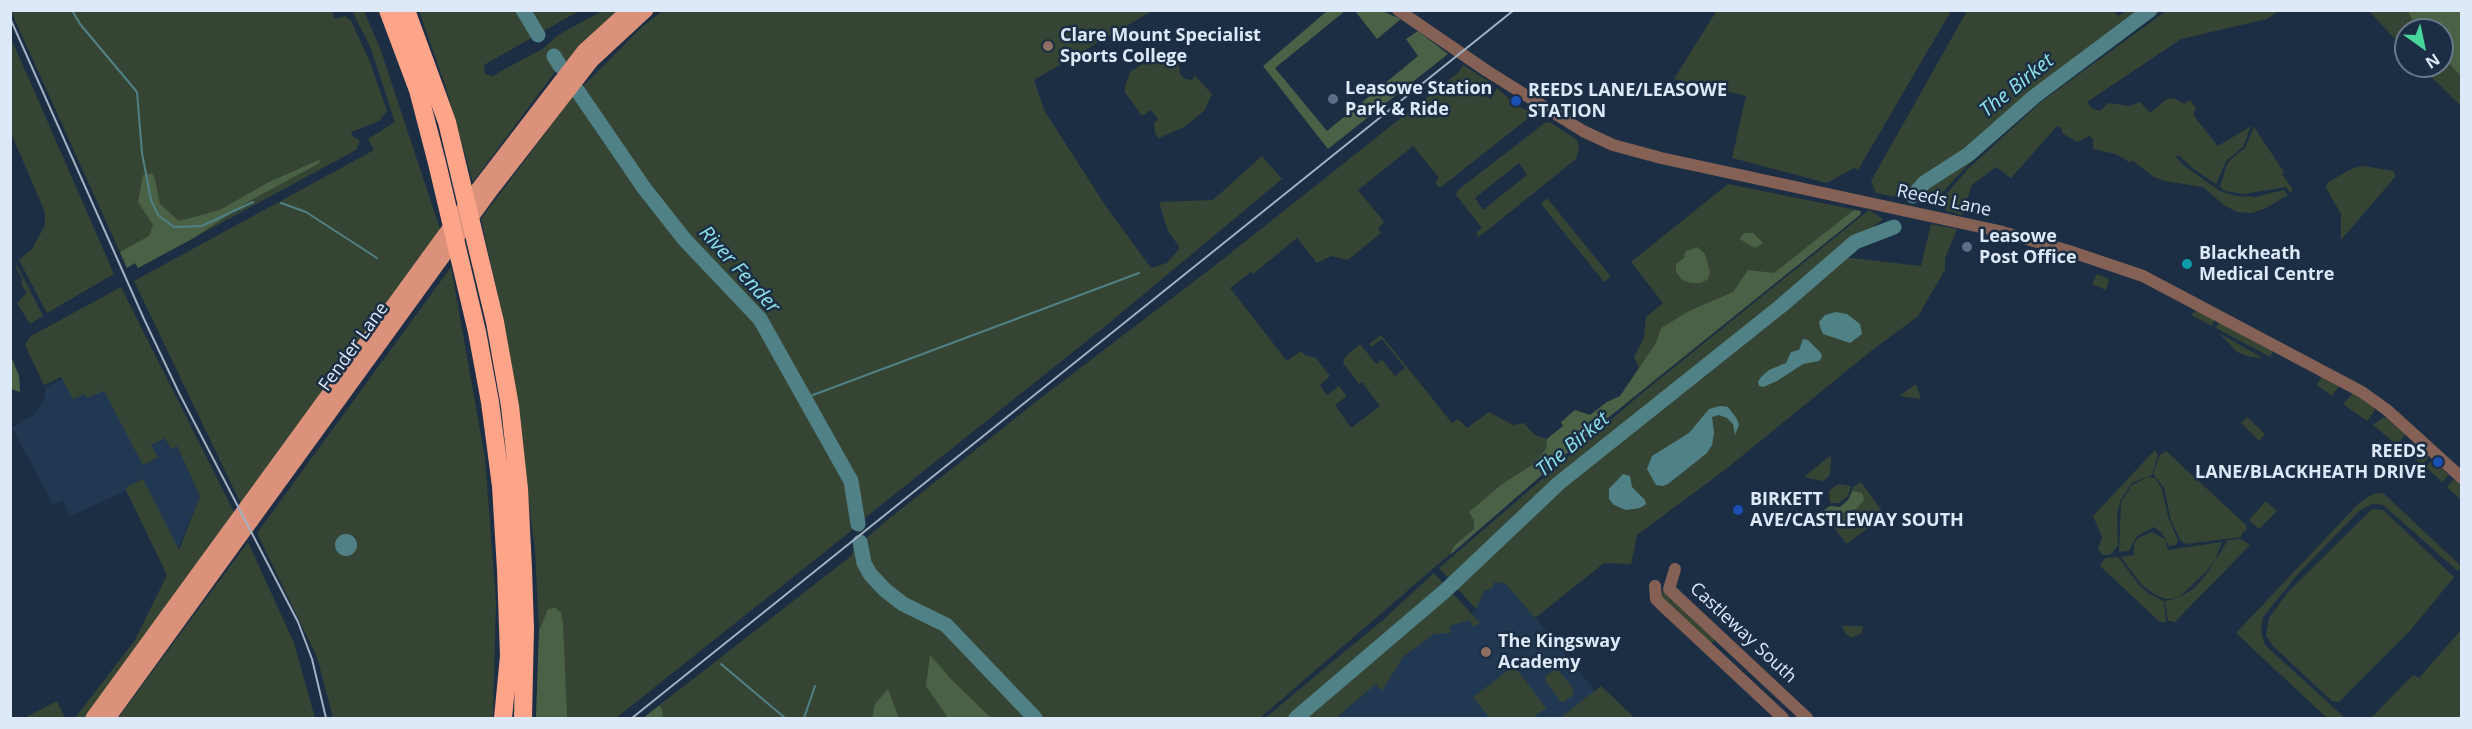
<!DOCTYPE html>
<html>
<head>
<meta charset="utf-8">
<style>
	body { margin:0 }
	#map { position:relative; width:2472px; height:729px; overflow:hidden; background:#1b2e44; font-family:"Open Sans",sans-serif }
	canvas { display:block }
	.frame { position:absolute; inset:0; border:12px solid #dde9f8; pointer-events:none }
	.north { position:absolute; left:2394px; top:18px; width:60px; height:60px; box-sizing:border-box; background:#1b2e44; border:2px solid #69798c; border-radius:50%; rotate:147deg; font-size:16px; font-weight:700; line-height:24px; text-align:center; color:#dde9f8 }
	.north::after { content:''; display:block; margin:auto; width:21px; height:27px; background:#49d49c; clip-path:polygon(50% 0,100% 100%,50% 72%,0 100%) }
</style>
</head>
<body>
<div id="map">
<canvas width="2472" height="729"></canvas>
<div class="frame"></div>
<div class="north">N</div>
</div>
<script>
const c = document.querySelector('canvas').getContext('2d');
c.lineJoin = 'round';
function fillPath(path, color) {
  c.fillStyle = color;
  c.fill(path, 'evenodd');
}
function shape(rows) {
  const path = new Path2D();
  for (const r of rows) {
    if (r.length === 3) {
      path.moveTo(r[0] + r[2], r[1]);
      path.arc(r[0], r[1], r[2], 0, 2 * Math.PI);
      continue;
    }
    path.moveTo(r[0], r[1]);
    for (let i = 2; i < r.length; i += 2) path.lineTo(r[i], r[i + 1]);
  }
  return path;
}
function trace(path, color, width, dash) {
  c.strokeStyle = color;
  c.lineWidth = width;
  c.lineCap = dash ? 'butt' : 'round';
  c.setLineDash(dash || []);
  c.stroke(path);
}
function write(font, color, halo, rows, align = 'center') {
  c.font = font + ' "Open Sans",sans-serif';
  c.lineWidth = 5;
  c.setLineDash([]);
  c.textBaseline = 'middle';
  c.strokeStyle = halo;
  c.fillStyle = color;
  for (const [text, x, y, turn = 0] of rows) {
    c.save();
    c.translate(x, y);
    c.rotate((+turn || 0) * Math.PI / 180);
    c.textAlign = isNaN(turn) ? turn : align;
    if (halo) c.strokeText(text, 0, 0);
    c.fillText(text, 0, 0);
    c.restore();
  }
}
const built = shape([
	[131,348,200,496,167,574,126,491,70,516,63,500,53,504,12,428,35,414,45,398,46,387],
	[1489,582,1507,583,1595,691,1561,718,1336,718,1364,695,1387,670,1459,613,1471,614,1476,610,1483,587]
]);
const green = shape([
	[664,10,1152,11,1034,80,1044,110,1105,205,1151,268,1167,263,1180,248,1168,231,1159,202,1213,200,1262,156,1282,179,1103,328,861,521,851,473,773,336,750,305,676,225,640,176,581,88,643,26],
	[1717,10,1951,10,1951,11,1858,170,1854,168,1827,183,1732,158,1746,96,1674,79],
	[11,11,331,11,335,19,345,16,351,21,370,62,387,111,379,121,351,132,352,136,359,140,359,144,356,150,138,268,135,263,127,268],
	[352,11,364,11,381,51,440,229,241,504,134,281,374,150,368,139,395,122,370,46],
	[419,11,520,11,536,34,540,32,525,11,579,11,484,65,485,74,492,76,544,48,558,35,602,11,620,11,568,63,564,60,473,182,445,85],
	[2114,11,2118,16,2126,11,2161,11,2040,99,1966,167,1932,204,1876,193,1871,181,1967,11],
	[2166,11,2279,11,2267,19,2181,39,2087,102,2093,109,2100,111,2108,103,2130,106,2140,102,2150,113,2167,99,2174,98,2184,104,2190,100,2196,108,2193,115,2218,146,2251,126,2243,147,2226,161,2216,184,2195,170,2178,155,2176,157,2183,165,2220,191,2236,196,2255,197,2284,190,2288,195,2266,208,2252,213,2237,212,2224,205,2203,187,2164,181,2154,177,2133,161,2129,162,2116,154,2093,149,2093,139,2089,136,2077,142,2062,133,2062,129,2057,126,2011,178,1996,167,1972,185,1962,215,1945,210,1947,203,1940,201,1968,169,2042,101],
	[2369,11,2461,11,2461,106,2420,66,2442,66,2442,30,2406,30,2406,51],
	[11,38,114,274,47,313,19,260,32,249,45,225,45,212,11,133],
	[1170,56,1178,57,1180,74,1185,79,1193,80,1194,75,1212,94,1205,110,1194,119,1184,127,1159,138,1155,134,1154,123,1158,119,1151,110,1142,116,1125,92,1125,87,1130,72,1139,66,1161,57],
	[1463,65,1493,84,1490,89,1485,87,1482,93,1491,99,1497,88,1516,105,1530,112,1527,119,1440,188,1435,183,1439,178,1413,146,1358,190,1384,222,1378,228,1381,233,1348,260,1331,256,1317,263,1297,238,1253,274,1251,272,1230,288,1287,361,1301,351,1305,355,1316,358,1330,376,1320,385,1327,395,1339,386,1347,396,1335,405,1351,428,1380,406,1362,382,1359,384,1343,363,1345,357,1360,344,1376,364,1382,360,1395,376,1405,368,1382,339,1371,347,1369,344,1381,335,1452,423,1458,419,1467,428,1489,412,1513,425,1524,423,1535,435,1547,439,1563,426,1561,422,1575,410,1590,415,1607,402,1621,396,1639,368,1634,357,1644,337,1646,317,1663,303,1631,262,1728,184,1861,211,1860,215,1604,421,1260,718,643,718,851,556,853,550,886,521,1042,397,1213,267,1459,72],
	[576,92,655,210,756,323,786,370,849,482,856,527,616,718,536,718,539,631,535,550,508,343,481,219],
	[1546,122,1551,123,1577,140,1579,147,1576,159,1479,237,1476,233,1482,228,1456,195,1458,190],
	[1519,163,1527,175,1483,210,1475,198],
	[2254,127,2284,172,2282,174,2293,190,2290,193,2286,187,2244,194,2225,191,2220,187,2226,167,2230,160,2245,148],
	[2364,166,2393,171,2396,176,2341,240,2341,214,2326,188,2327,183,2353,168],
	[1547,198,1611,277,1604,282,1541,204],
	[1869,210,1883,219,1842,253,1843,257,1921,266,1931,224,1957,229,1945,258,1945,270,1918,316,1871,351,1726,469,1637,535,1631,564,1604,563,1535,618,1506,584,1499,582,1493,583,1493,588,1485,590,1476,609,1439,568,1641,394],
	[17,265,43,316,30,324,17,303,27,293,22,285,22,278,16,268],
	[451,267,485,458,496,601,493,718,333,718,317,657,257,533],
	[2097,274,2109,279,2106,290,2092,284],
	[121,287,235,514,86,718,75,718,135,640,167,575,125,488,143,479,179,550,200,496,177,446,171,449,165,438,151,445,158,457,143,465,104,391,87,398,85,394,73,399,61,377,44,385,25,345,31,336],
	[2197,309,2215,319,2212,326,2191,315],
	[2219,321,2274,349,2270,357,2216,328],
	[2219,333,2263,358,2250,357,2237,352],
	[2322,376,2340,385,2332,396,2317,385],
	[1916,384,1921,399,1899,396],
	[2353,393,2372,404,2375,410,2367,421,2343,404],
	[2247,417,2265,434,2259,441,2241,423],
	[2382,418,2386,418,2405,435,2397,445,2373,425],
	[2413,442,2429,457,2422,465,2406,451],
	[2155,450,2158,455,2152,475,2132,483,2120,501,2117,515,2118,546,2110,555,2103,555,2098,549,2102,537,2093,516],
	[2166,451,2246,525,2247,530,2243,532,2241,537,2186,544,2181,541,2171,521,2164,488,2153,474,2160,455],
	[1831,455,1830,475,1823,481,1804,477],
	[2432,460,2449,475,2442,482,2426,467],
	[2148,477,2155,478,2162,489,2168,517,2178,540,2176,545,2169,546,2162,533,2154,527,2137,536,2129,551,2119,552,2121,502,2132,485],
	[2454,479,2461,485,2461,500,2447,487],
	[1861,482,1885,515,1848,543,1846,543,1822,512,1830,506,1840,507,1848,500,1853,487],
	[1838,484,1851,486,1848,496,1839,503,1830,503,1829,491],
	[2383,493,2461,566,2458,571,2383,505,2372,504,2359,511,2298,574,2263,617,2261,631,2265,645,2345,718,2327,718,2236,633,2359,503,2373,494],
	[2266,501,2277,511,2259,529,2249,520],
	[2372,509,2383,510,2454,577,2409,632,2339,702,2332,701,2273,646,2266,635,2269,618,2287,593],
	[2152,532,2165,539,2168,550,2222,542,2215,560,2206,572,2178,598,2193,589,2206,575,2228,540,2241,539,2250,545,2174,623,2172,621,2168,621,2165,601,2178,598,2167,599,2155,595,2141,584,2121,557,2134,555,2134,544,2138,538],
	[248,542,294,643,315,718,118,718],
	[2118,557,2139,585,2149,594,2164,601,2166,622,2160,622,2100,566,2105,558],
	[1434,573,1480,623,1472,627,1470,620,1449,626,1451,633,1434,634,1403,657,1382,691,1376,684,1336,718,1296,718,1365,660,1293,718,1265,718,1384,619],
	[1664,591,1715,638,1714,642,1710,643,1660,596],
	[1842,626,1863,626,1862,633,1852,638,1846,634],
	[2461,630,2461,718,2371,718,2413,675,2419,678],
	[1514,666,1546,708,1533,718,1490,718,1473,697],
	[1554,670,1559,671,1573,688,1573,695,1564,702,1560,701,1545,680,1546,676],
	[1601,686,1635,718,1560,718],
	[57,701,65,718,26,718,26,717]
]);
const forest = shape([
	[1327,11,1345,11,1275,68,1327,131,1418,56,1406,39,1418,31,1448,54,1328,149,1263,66],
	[1355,11,1382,11,1401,19,1377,39],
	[2408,11,2461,11,2461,76,2442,56,2442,30,2420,30,2413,21],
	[321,159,318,164,251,200,192,239,138,268,135,263,127,268,120,252,149,236,153,225,138,202,143,175,152,173,155,179,160,204,179,221,220,210,269,182],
	[1854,210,1861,211,1860,215,1604,421,1450,555,1454,546,1474,529,1474,520,1469,512,1501,485,1535,463,1546,449,1547,439,1563,426,1561,422,1575,410,1590,415,1607,402,1620,396,1656,343,1661,328,1689,311,1733,292,1748,270,1774,273],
	[1744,233,1753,233,1763,243,1755,248,1740,239],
	[1697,247,1705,254,1710,272,1708,279,1701,283,1691,283,1682,280,1676,272,1676,264,1684,258,1685,252],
	[11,356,19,376,20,392,11,389],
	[1853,491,1862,493,1864,500,1856,509,1826,518,1822,512,1830,506,1840,507,1848,500],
	[555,608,561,613,563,623,567,718,536,718,539,631,548,609],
	[930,655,951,679,991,718,948,718,926,686],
	[888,689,899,718,872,718,875,704],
	[660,705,663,713,661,718,643,718]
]);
const water = shape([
	[1836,312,1847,314,1860,324,1862,334,1850,343,1823,334,1820,327,1819,322,1825,315],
	[1803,339,1808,340,1821,353,1822,357,1819,361,1803,364,1777,381,1763,387,1759,386,1758,382,1761,377,1769,370,1786,363,1791,352,1799,350],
	[1720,406,1728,407,1737,419,1739,425,1735,435,1733,424,1727,418,1719,415,1712,417,1714,433,1712,445,1707,453,1668,484,1663,486,1656,485,1647,469,1652,456,1689,433,1709,409],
	[1623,474,1630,476,1632,487,1645,500,1646,504,1640,508,1626,510,1614,505,1609,499,1609,489],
	[346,545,11]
]);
const stream = shape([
	[72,10,80,24,137,92,142,153,151,200,158,215,174,227,202,226,253,202],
	[281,203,306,212,377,258],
	[805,398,1139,273],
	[721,664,785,718],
	[804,718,815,686]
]);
const river = shape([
	[523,10,538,35],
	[554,56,560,66],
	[577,90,644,188,685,240,760,319,851,481,858,524],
	[1913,196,1924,183,1969,154,2035,96,2150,10],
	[860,542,864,563,870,574,885,590,903,604,946,625,1035,718],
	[1296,718,1446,590,1559,483,1781,306,1855,242,1894,227]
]);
const tertiary = shape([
	[1398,10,1487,71,1583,131,1613,145,1661,158,1999,231,2069,251,2143,276,2362,392,2387,410,2462,478],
	[1675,569,1669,589,1807,718],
	[1655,586,1656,599,1661,604,1783,718]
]);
const primary = shape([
	[93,718,479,188,584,51,629,10],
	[108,718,488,194,592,60,646,10]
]);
const motorway = shape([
	[388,10,418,90,437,163,477,332,490,402,501,486,506,570,509,656,503,718],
	[406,10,447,122,495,322,510,406,519,489,523,569,525,628,523,718]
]);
const rail = shape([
	[10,18,144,319,179,393,298,622,312,659,326,718],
	[632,718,1514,10]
]);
const markers = [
	[1048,46,6,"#8d6e63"],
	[1333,99,6,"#5c6f8a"],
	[1516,101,6,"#1a4fb4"],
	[1967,247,6,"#5c6f8a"],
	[2187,264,6,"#0f9aa8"],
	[2438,462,6,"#1a4fb4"],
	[1738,510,6,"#1a4fb4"],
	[1486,652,6,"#8d6e63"]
];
const poiNames = [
	["Clare Mount Specialist",1060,36],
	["Sports College",1060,57],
	["Leasowe Station",1345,89],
	["Park & Ride",1345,110],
	["REEDS LANE/LEASOWE",1528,91],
	["STATION",1528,112],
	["Leasowe",1979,237],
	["Post Office",1979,258],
	["Blackheath",2199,254],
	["Medical Centre",2199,275],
	["REEDS",2426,452,"right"],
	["LANE/BLACKHEATH DRIVE",2426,473,"right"],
	["BIRKETT",1750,500],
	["AVE/CASTLEWAY SOUTH",1750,521],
	["The Kingsway",1498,642],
	["Academy",1498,663]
];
const streetNames = [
	["Reeds Lane",1944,201,12],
	["Fender Lane",354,347,-54],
	["Castleway South",1743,633,43]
];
const waterNames = [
	["The Birket",2017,86,-39],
	["River Fender",739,270,48],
	["The Birket",1573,445,-40]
];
fillPath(built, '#213853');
fillPath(green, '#364533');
fillPath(forest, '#4a6145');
fillPath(water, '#508186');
trace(stream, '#508186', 2);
trace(river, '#508186', 15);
trace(tertiary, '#846055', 12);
trace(primary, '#db917a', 15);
trace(motorway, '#fda489', 18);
trace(rail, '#a3b1c2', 2);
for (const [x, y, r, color] of markers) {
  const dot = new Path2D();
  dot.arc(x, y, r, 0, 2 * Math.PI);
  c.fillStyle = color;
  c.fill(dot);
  trace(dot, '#1b2e44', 2);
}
write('bold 18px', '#dde9f8', '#1b2e44', poiNames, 'left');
write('18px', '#dde9f8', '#1b2e44', streetNames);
write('italic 20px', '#8de2ea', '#1b2e44', waterNames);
</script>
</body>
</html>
